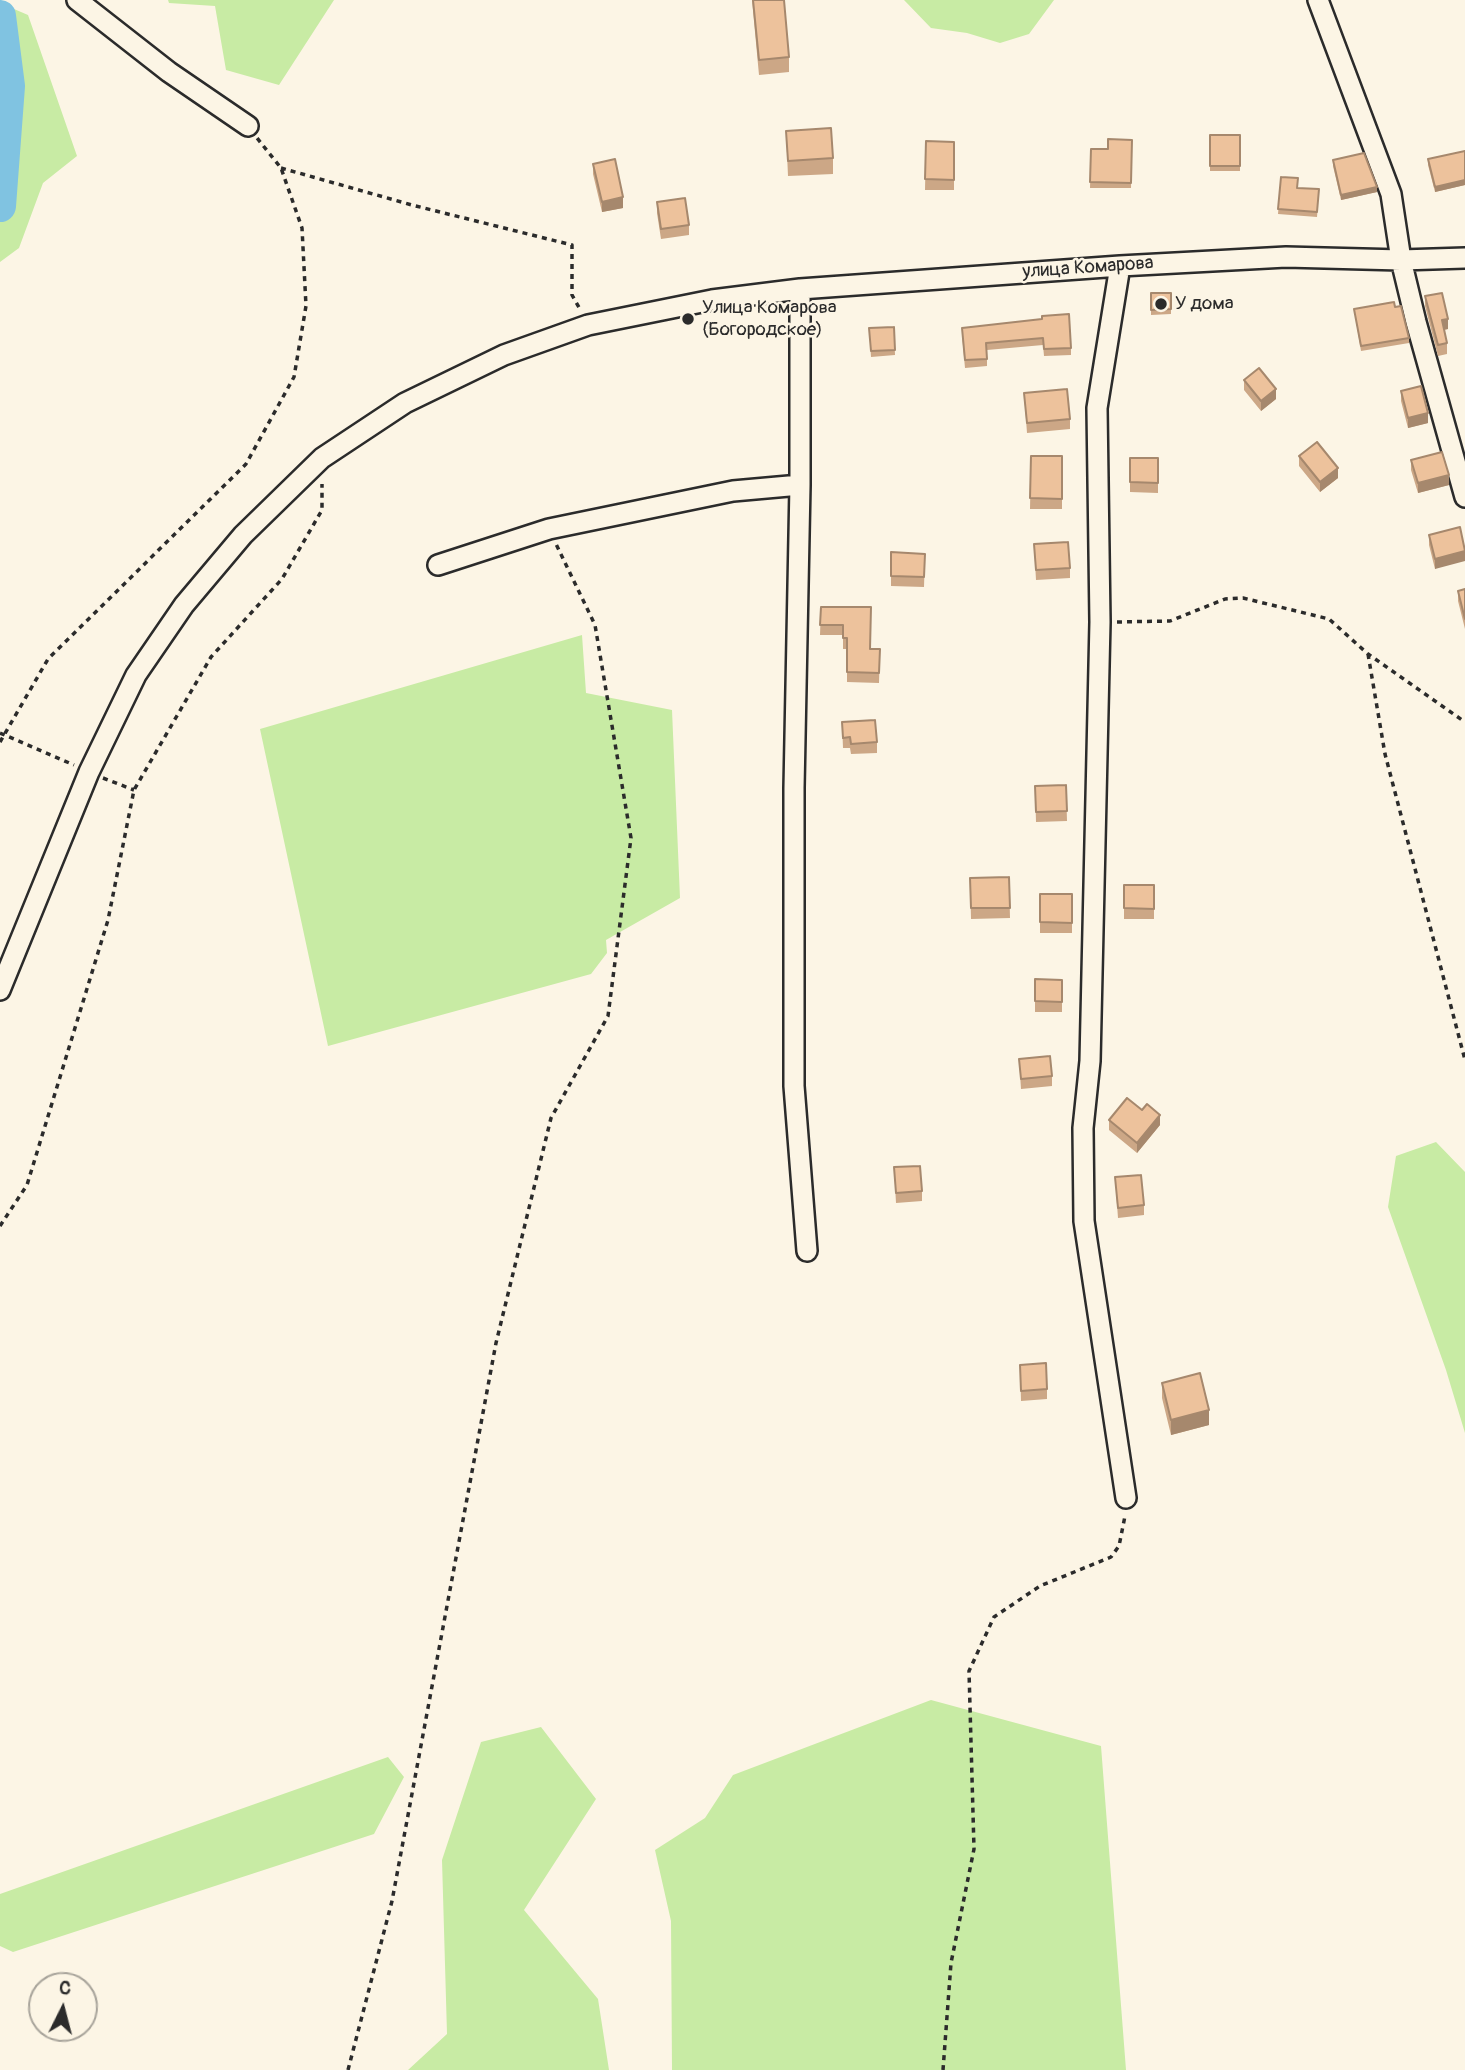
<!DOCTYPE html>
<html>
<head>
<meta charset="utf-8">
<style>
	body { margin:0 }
	#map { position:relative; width:1465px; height:2070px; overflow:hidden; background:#fcf5e5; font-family:Pangolin,sans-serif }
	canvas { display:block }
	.north { position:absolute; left:28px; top:1972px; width:70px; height:70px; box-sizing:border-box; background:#fcf5e5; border:2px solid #a8a49b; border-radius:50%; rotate:6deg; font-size:19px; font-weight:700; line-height:28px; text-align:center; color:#2b2b2b }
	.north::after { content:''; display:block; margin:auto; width:24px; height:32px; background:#2b2b2b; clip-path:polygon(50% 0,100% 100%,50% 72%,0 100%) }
</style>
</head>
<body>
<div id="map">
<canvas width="1465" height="2070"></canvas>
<div class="north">С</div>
</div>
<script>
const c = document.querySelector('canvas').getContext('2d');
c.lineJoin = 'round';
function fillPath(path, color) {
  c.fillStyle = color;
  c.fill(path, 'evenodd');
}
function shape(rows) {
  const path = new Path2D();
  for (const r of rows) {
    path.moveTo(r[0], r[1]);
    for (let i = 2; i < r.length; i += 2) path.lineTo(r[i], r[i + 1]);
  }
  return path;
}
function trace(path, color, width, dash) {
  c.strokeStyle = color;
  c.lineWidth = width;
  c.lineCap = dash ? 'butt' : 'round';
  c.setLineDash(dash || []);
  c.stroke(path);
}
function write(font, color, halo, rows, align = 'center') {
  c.font = font + ' Pangolin,sans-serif';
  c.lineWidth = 5;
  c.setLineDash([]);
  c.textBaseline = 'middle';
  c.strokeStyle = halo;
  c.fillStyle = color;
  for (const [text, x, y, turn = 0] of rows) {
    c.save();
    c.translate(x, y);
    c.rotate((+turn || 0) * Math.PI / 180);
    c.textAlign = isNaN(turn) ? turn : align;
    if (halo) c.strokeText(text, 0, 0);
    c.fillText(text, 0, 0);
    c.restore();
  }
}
const green = shape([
	[168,0,334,0,279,85,226,70,215,6,169,3],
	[904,0,1054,0,1029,34,1000,43,967,33,931,28],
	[0,3,28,15,77,156,43,183,19,248,0,262],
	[582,635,586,693,672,710,680,898,606,940,607,953,591,974,328,1046,260,729],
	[1436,1142,1465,1172,1465,1433,1446,1370,1388,1207,1396,1156],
	[931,1700,1101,1746,1126,2070,672,2070,671,1921,655,1850,705,1818,733,1775],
	[541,1727,596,1799,524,1910,598,1999,609,2070,408,2070,447,2034,442,1860,481,1742],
	[388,1757,404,1777,374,1834,13,1952,0,1946,0,1894]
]);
const river = shape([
	[0,16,9,86,0,206]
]);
const path = shape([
	[281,168,412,205,572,245,572,295,581,311],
	[1117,622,1170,621,1225,599,1243,598,1329,619,1368,654,1465,722],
	[1368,654,1385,754,1465,1060],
	[0,733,74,765],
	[0,742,48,659,246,464,294,377,306,306,302,228,281,168,257,138],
	[103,778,134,790],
	[0,1226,27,1185,108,920,134,790,211,657,282,579,322,510,322,484],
	[348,2070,392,1901,496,1343,551,1118,608,1016,631,838,595,625,556,544],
	[943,2070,951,1963,974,1849,969,1671,994,1617,1040,1586,1111,1557,1119,1546,1125,1516]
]);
const minor = shape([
	[77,0,169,72,248,126],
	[1318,0,1391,194,1401,260,1416,322,1465,497],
	[1120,266,1097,408,1100,622,1090,1061,1083,1128,1084,1221,1126,1498],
	[800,289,800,485,794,788,794,1086,807,1251],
	[438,565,549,529,733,491,800,485],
	[0,990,89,772,136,675,184,605,243,535,322,458,405,403,504,355,588,325,712,300,800,289,1120,266,1286,257,1401,260,1465,258]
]);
const wall = shape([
	[752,0,784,0,789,57,789,72,759,75],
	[786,131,833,158,833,174,788,176],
	[1210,135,1240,135,1240,171,1210,171],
	[1132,140,1131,188,1090,188,1091,149,1108,149],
	[926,141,954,142,954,190,925,190],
	[1428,159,1465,185,1435,192,1428,165],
	[1333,160,1377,192,1341,200,1333,166],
	[593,164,623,208,602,212,593,174],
	[1281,177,1298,188,1319,189,1317,217,1278,214],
	[657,202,689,225,689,235,661,239,657,213],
	[1151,293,1171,293,1171,314,1151,315],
	[1425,296,1448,329,1444,330,1447,343,1447,354,1438,356,1425,306],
	[1395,307,1409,338,1409,343,1361,351,1354,309],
	[1042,319,1071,348,1071,355,1044,356,1043,345,987,350,987,366,965,368,962,335],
	[894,327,895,355,871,357,869,328],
	[1244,380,1276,399,1261,411,1244,390],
	[1401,391,1428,423,1408,428,1401,401],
	[1024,393,1070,419,1070,429,1027,433],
	[1031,456,1062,456,1062,509,1030,509],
	[1299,456,1338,478,1320,492,1299,466],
	[1130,458,1158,458,1158,493,1130,492],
	[1411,460,1449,485,1418,493,1411,470],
	[1429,535,1465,548,1435,569,1429,545],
	[1034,544,1070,568,1070,578,1036,580],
	[891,552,925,554,924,587,891,586],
	[1465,589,1465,629,1458,601,1458,591],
	[821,607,871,607,870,649,880,649,879,683,847,682,847,649,843,649,843,635,820,635],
	[842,722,877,742,877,753,851,754,850,748,843,748],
	[1066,785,1067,821,1036,822,1035,786],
	[1009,877,1010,918,971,919,970,878],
	[1124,885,1154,885,1154,919,1124,919],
	[1040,894,1072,894,1072,933,1040,933],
	[1035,979,1062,980,1062,1012,1035,1012],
	[1019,1059,1052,1076,1052,1086,1021,1089],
	[1109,1120,1160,1125,1137,1153,1109,1130],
	[894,1167,922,1191,922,1201,896,1203],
	[1115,1177,1144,1205,1144,1215,1118,1218],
	[1020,1365,1047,1389,1047,1399,1021,1401],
	[1162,1383,1209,1425,1171,1435,1162,1398]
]);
const shadedWall = shape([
	[1465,180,1465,185,1435,192,1435,187],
	[1377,187,1377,192,1341,200,1341,195],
	[623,197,623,208,602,212,602,202],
	[1448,319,1448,329,1442,330,1442,320],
	[1276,389,1276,399,1261,411,1261,401],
	[1428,413,1428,423,1408,428,1408,418],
	[1338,468,1338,478,1320,492,1320,482],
	[1449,475,1449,485,1418,493,1418,483],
	[1465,551,1465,561,1435,569,1435,559],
	[1160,1115,1160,1125,1137,1153,1137,1143],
	[1209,1410,1209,1425,1171,1435,1171,1420]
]);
const building = shape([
	[753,0,784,0,789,57,759,60,753,0],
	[831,128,833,158,788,161,786,131,831,128],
	[1210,135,1240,135,1240,166,1210,166,1210,135],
	[1108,139,1132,140,1131,183,1090,182,1091,149,1108,149,1108,139],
	[926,141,954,142,954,180,925,179,926,141],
	[1465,151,1465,180,1435,187,1428,159,1465,151],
	[1364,153,1377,187,1341,195,1333,160,1364,153],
	[615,159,623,197,602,202,593,164,615,159],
	[1281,177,1298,178,1297,188,1319,189,1317,212,1278,209,1281,177],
	[685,198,689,225,661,229,657,202,685,198],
	[1151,293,1171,293,1171,309,1151,310,1151,293],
	[1442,293,1448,319,1442,320,1447,343,1438,345,1425,296,1442,293],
	[1394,302,1395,307,1401,306,1409,338,1361,346,1354,309,1394,302],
	[1069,314,1071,348,1044,349,1043,338,986,343,987,359,965,360,962,328,1042,319,1042,316,1069,314],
	[894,327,895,350,871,351,869,328,894,327],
	[1259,368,1276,389,1261,401,1244,380,1259,368],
	[1421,386,1428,413,1408,418,1401,391,1421,386],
	[1067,389,1070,419,1027,423,1024,393,1067,389],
	[1317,442,1338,468,1320,482,1299,456,1317,442],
	[1442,452,1449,475,1418,483,1411,460,1442,452],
	[1031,456,1062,456,1062,499,1030,498,1031,456],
	[1130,458,1158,458,1158,483,1130,482,1130,458],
	[1460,527,1465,551,1435,559,1429,535,1460,527],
	[1068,542,1070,568,1036,570,1034,544,1068,542],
	[891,552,925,554,924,577,891,576,891,552],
	[1465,589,1465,619,1458,591,1465,589],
	[821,607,871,607,870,649,880,649,879,673,847,672,847,638,843,638,843,625,820,625,821,607],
	[875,720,877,742,851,744,850,737,843,738,842,722,875,720],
	[1066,785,1067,811,1036,812,1035,786,1066,785],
	[1009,877,1010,908,971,908,970,878,1009,877],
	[1124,885,1154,885,1154,909,1124,908,1124,885],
	[1040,894,1072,894,1072,923,1040,922,1040,894],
	[1035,979,1062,980,1062,1002,1035,1001,1035,979],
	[1050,1056,1052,1076,1021,1079,1019,1059,1050,1056],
	[1127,1098,1142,1110,1147,1104,1160,1115,1137,1143,1109,1120,1127,1098],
	[920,1166,922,1191,896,1193,894,1167,920,1166],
	[1141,1175,1144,1205,1118,1208,1115,1177,1141,1175],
	[1046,1363,1047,1389,1021,1391,1020,1365,1046,1363],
	[1200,1373,1209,1410,1171,1420,1162,1383,1200,1373]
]);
const markers = [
	[1161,304,7,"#2b2b2b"],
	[688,319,7,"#2b2b2b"]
];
const streetNames = [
	["улица Комарова",1088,268,-4]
];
const poiNames = [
	["У дома",1175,304],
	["Улица Комарова",702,308],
	["(Богородское)",702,330]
];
fillPath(green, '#c8eba4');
trace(river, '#80c3e1', 32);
trace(minor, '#2b2b2b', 24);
trace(path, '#2b2b2b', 3.5, [5, 5]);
trace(minor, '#fcf5e5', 19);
fillPath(wall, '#cca786');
fillPath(shadedWall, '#a6886d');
fillPath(building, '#edc29c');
trace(building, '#a6886d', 2);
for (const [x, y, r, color] of markers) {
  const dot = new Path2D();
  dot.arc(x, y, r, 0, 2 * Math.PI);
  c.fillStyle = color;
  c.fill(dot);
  trace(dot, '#fcf5e5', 2.5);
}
write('19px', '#2b2b2b', '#fcf5e5', streetNames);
write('19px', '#2b2b2b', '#fcf5e5', poiNames, 'left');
</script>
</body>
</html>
